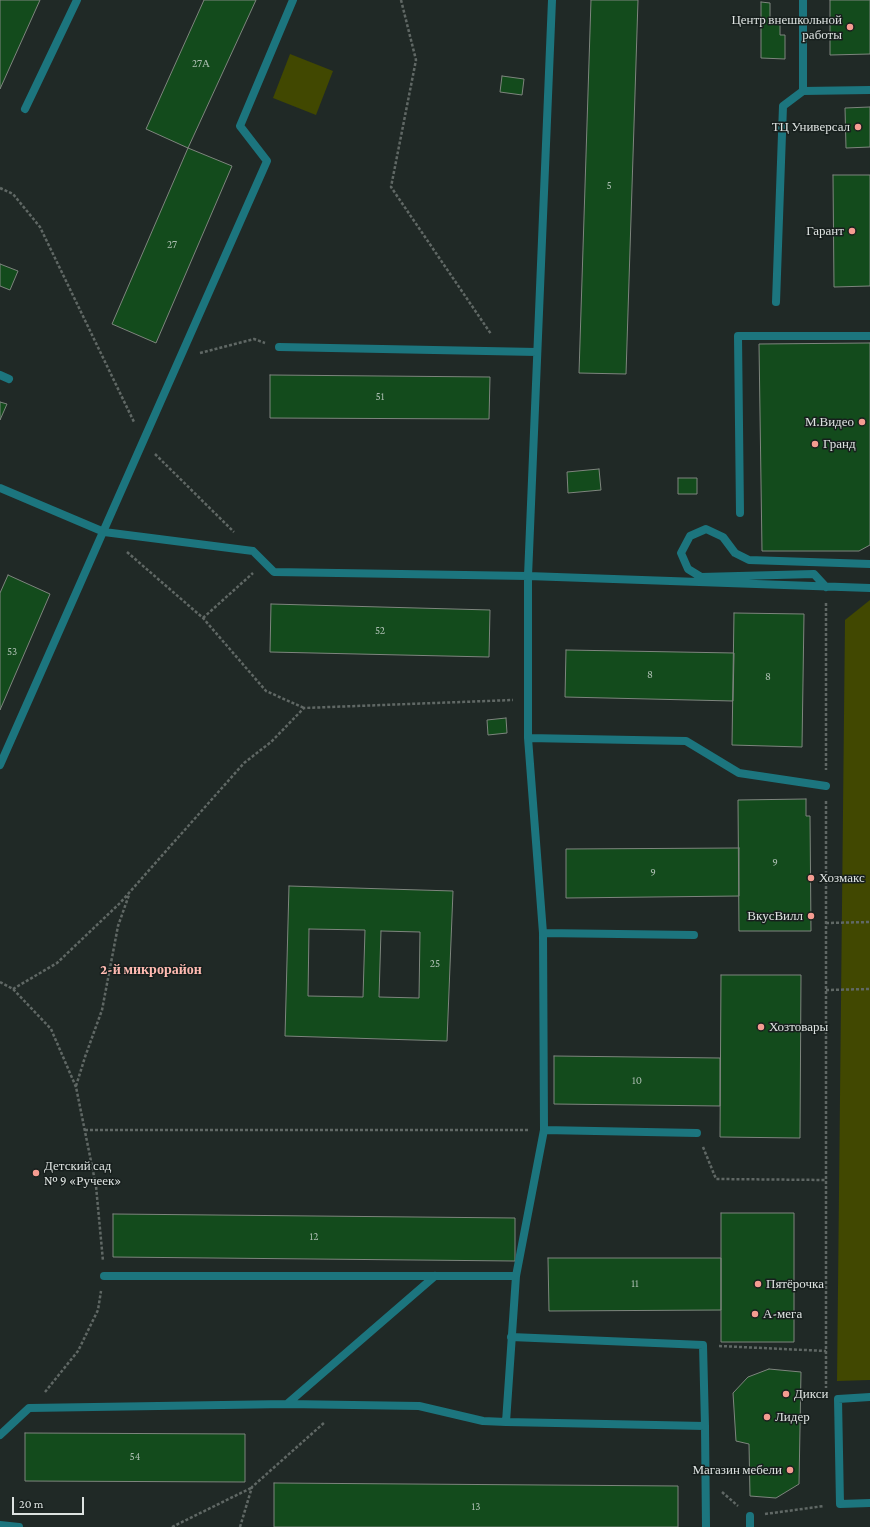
<!DOCTYPE html>
<html>
<head>
<meta charset="utf-8">
<style>
	body { margin:0 }
	#map { position:relative; width:870px; height:1527px; overflow:hidden; background:#202926; font-family:"Crimson Pro",serif }
	canvas { display:block }
	.scale { position:absolute; left:12px; top:1497px; width:72px; height:18px; box-sizing:border-box; border:2px solid #dee3e1; border-top:0; padding-left:5px; font-size:12px; line-height:14px; white-space:nowrap; color:#dee3e1; -webkit-text-stroke:3px #171f1d; paint-order:stroke }
</style>
</head>
<body>
<div id="map">
<canvas width="870" height="1527"></canvas>
<div class="scale">20 m</div>
</div>
<script>
const c = document.querySelector('canvas').getContext('2d');
c.lineJoin = 'round';
function fillPath(path, color) {
  c.fillStyle = color;
  c.fill(path, 'evenodd');
}
function shape(rows) {
  const path = new Path2D();
  for (const r of rows) {
    path.moveTo(r[0], r[1]);
    for (let i = 2; i < r.length; i += 2) path.lineTo(r[i], r[i + 1]);
  }
  return path;
}
function trace(path, color, width, dash) {
  c.strokeStyle = color;
  c.lineWidth = width;
  c.lineCap = dash ? 'butt' : 'round';
  c.setLineDash(dash || []);
  c.stroke(path);
}
function write(font, color, halo, rows, align = 'center') {
  c.font = font + ' "Crimson Pro",serif';
  c.lineWidth = 3;
  c.setLineDash([]);
  c.textBaseline = 'middle';
  c.strokeStyle = halo;
  c.fillStyle = color;
  for (const [text, x, y, turn = 0] of rows) {
    c.save();
    c.translate(x, y);
    c.rotate((+turn || 0) * Math.PI / 180);
    c.textAlign = isNaN(turn) ? turn : align;
    if (halo) c.strokeText(text, 0, 0);
    c.fillText(text, 0, 0);
    c.restore();
  }
}
const green = shape([
	[290,54,333,71,316,115,273,98],
	[870,600,870,1380,837,1381,845,620]
]);
const building = shape([
	[0,0,40,0,0,89,0,0],
	[204,0,256,0,188,148,146,129,204,0],
	[591,0,638,0,626,374,579,373,591,0],
	[830,0,870,0,870,54,830,55,830,0],
	[761,2,770,3,770,18,780,18,780,35,785,35,785,59,761,58,761,2],
	[502,76,524,79,522,95,500,92,502,76],
	[870,107,870,147,846,148,845,108,870,107],
	[188,148,232,166,156,343,112,324,188,148],
	[833,175,870,175,870,286,834,287,833,175],
	[0,264,18,271,10,290,0,286,0,264],
	[870,343,870,545,859,551,762,551,759,344,870,343],
	[270,375,490,377,489,419,270,418,270,375],
	[0,402,7,404,0,420,0,402],
	[599,469,601,490,568,493,567,472,599,469],
	[678,478,697,478,697,494,678,494,678,478],
	[8,575,50,594,0,710,0,593,8,575],
	[271,604,490,610,489,657,270,652,271,604],
	[734,613,804,614,802,747,732,745,734,613],
	[566,650,734,653,733,701,565,697,566,650],
	[506,718,507,733,488,735,487,720,506,718],
	[806,799,806,816,810,816,811,931,739,931,738,800,806,799],
	[739,848,739,896,566,898,566,849,739,848],
	[289,886,453,891,447,1041,285,1036,289,886],
	[309,929,365,930,363,997,308,996,309,929],
	[381,931,420,932,419,998,379,997,381,931],
	[721,975,801,975,800,1138,720,1137,721,975],
	[554,1056,720,1058,720,1106,554,1104,554,1056],
	[721,1213,794,1213,794,1342,721,1342,721,1213],
	[113,1214,515,1218,515,1261,113,1257,113,1214],
	[548,1258,721,1258,721,1310,549,1311,548,1258],
	[769,1369,801,1372,799,1484,776,1498,750,1496,749,1444,736,1441,733,1393,748,1377,769,1369],
	[25,1433,245,1434,245,1482,25,1481,25,1433],
	[274,1483,678,1486,678,1527,274,1527,274,1483]
]);
const path = shape([
	[401,0,416,60,391,187,491,334],
	[0,188,13,194,40,227,134,422],
	[200,353,254,339,265,343],
	[155,454,234,532],
	[127,552,203,618,266,691,304,708],
	[826,603,826,770],
	[203,618,253,573],
	[826,801,826,1388],
	[826,923,870,922],
	[0,982,13,989,51,1029,76,1087,96,1186,103,1261],
	[13,989,57,963,120,903,244,763,271,742,304,708,513,700],
	[826,990,870,989],
	[76,1086,85,1057,102,1010,118,926,129,895],
	[85,1130,528,1130],
	[703,1147,716,1179,826,1180],
	[719,1346,826,1351],
	[45,1392,78,1351,98,1310,101,1291],
	[722,1492,738,1506],
	[765,1514,824,1506],
	[172,1527,251,1488],
	[240,1527,252,1487,325,1422]
]);
const service = shape([
	[552,0,528,576,528,738,543,933,544,1130,516,1276,506,1422,705,1426,706,1527],
	[803,91,803,0],
	[25,109,77,0],
	[776,302,783,106,803,91,870,90],
	[279,347,537,352],
	[0,375,9,379],
	[0,488,104,532,253,551,274,572,528,576,870,588],
	[740,513,738,336,870,336],
	[826,587,814,574,701,577,688,569,681,553,690,536,706,529,723,537,735,553,749,560,870,564],
	[528,738,686,741,739,773,826,786],
	[0,765,267,161,240,126,293,0],
	[543,933,694,935],
	[544,1130,697,1133],
	[104,1276,516,1276],
	[511,1337,703,1345,705,1426],
	[870,1397,838,1399,840,1504,870,1503],
	[287,1404,419,1406,483,1421,506,1422],
	[0,1435,29,1408,287,1404,435,1276],
	[750,1516,750,1527],
	[0,1525,19,1527]
]);
const markers = [
	[850,27,4,"#f59c91"],
	[858,127,4,"#f59c91"],
	[852,231,4,"#f59c91"],
	[862,422,4,"#f59c91"],
	[815,444,4,"#f59c91"],
	[811,878,4,"#f59c91"],
	[811,916,4,"#f59c91"],
	[761,1027,4,"#f59c91"],
	[36,1173,4,"#f59c91"],
	[758,1284,4,"#f59c91"],
	[755,1314,4,"#f59c91"],
	[786,1394,4,"#f59c91"],
	[767,1417,4,"#f59c91"],
	[790,1470,4,"#f59c91"]
];
const numberNames = [
	["27А",201,64],
	["5",609,186],
	["27",172,245],
	["51",380,397],
	["52",380,631],
	["53",12,652],
	["8",650,675],
	["8",768,677],
	["9",775,863],
	["9",653,873],
	["25",435,964],
	["10",637,1081],
	["12",314,1237],
	["11",635,1284],
	["54",135,1457],
	["13",476,1507]
];
const poiNames = [
	["Центр внешкольной",842,20,"right"],
	["работы",842,35,"right"],
	["ТЦ Универсал",850,127,"right"],
	["Гарант",844,231,"right"],
	["М.Видео",854,422,"right"],
	["Гранд",823,444],
	["Хозмакс",819,878],
	["ВкусВилл",803,916,"right"],
	["Хозтовары",769,1027],
	["Детский сад",44,1166],
	["№ 9 «Ручеек»",44,1181],
	["Пятёрочка",766,1284],
	["А-мега",763,1314],
	["Дикси",794,1394],
	["Лидер",775,1417],
	["Магазин мебели",782,1470,"right"]
];
const neighbourhoodNames = [
	["2-й микрорайон",151,970]
];
fillPath(green, '#414801');
fillPath(building, '#134b1c');
trace(building, '#7e857e', 1);
trace(path, '#606865', 2.5, [3, 2]);
trace(service, '#1c757e', 8);
for (const [x, y, r, color] of markers) {
  const dot = new Path2D();
  dot.arc(x, y, r, 0, 2 * Math.PI);
  c.fillStyle = color;
  c.fill(dot);
  trace(dot, '#171f1d', 1.5);
}
write('11px', '#abbdb0', null, numberNames);
write('13px', '#dee3e1', '#171f1d', poiNames, 'left');
write('bold 14px', '#febab1', '#171f1d', neighbourhoodNames);
</script>
</body>
</html>
